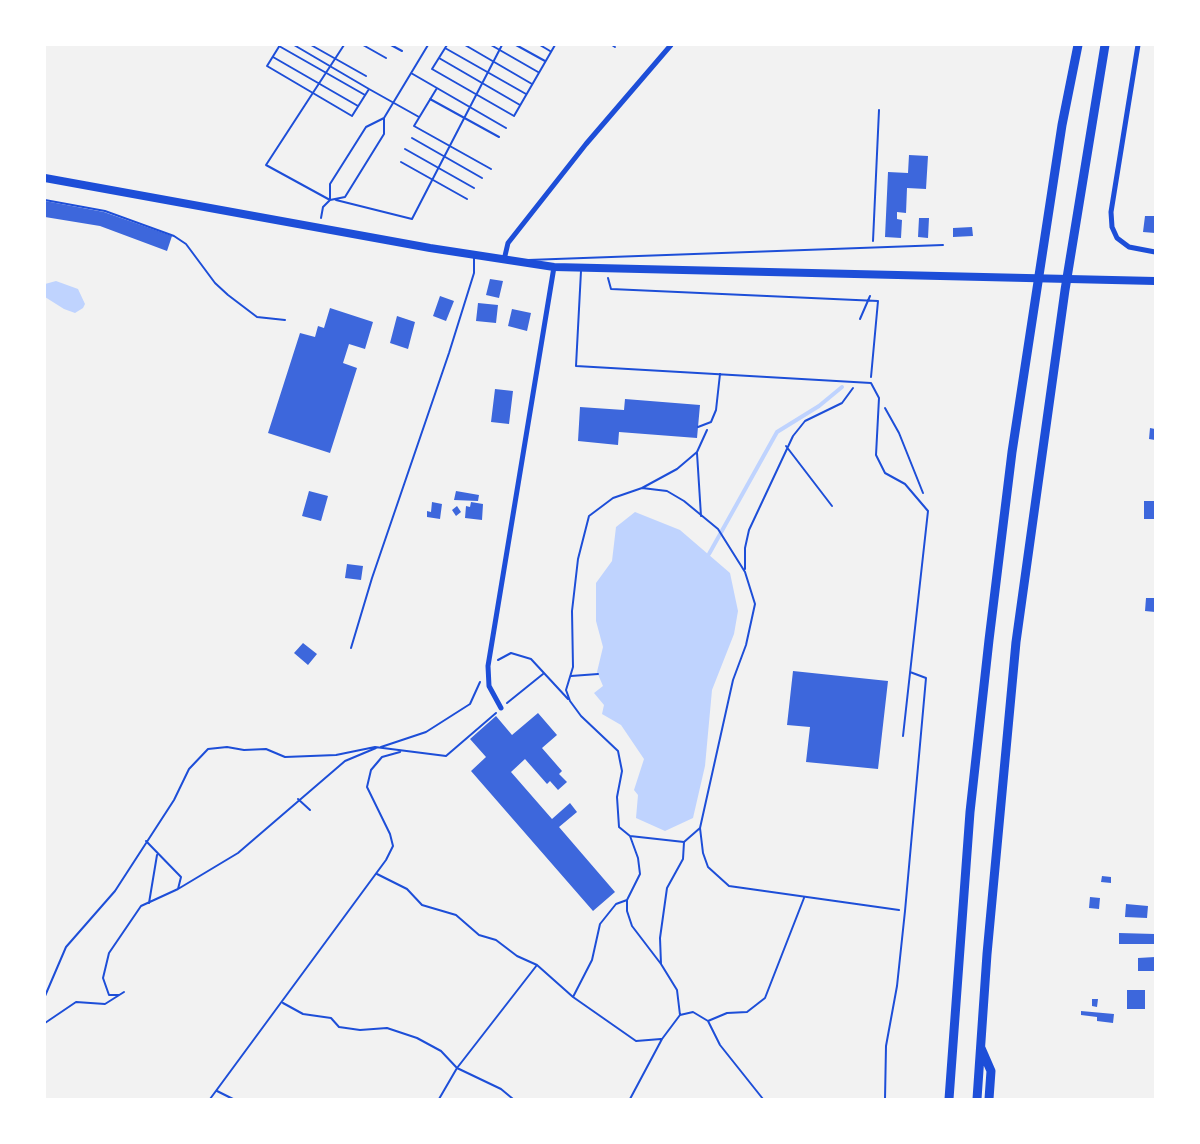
<!DOCTYPE html>
<html>
<head>
<meta charset="utf-8">
<style>
	body { margin:0 }
	#map { position:relative; width:1200px; height:1144px; overflow:hidden; background:#f2f2f2; font-family:Merriweather,serif }
	canvas { display:block }
	.frame { position:absolute; inset:0; border:46px solid #fff; pointer-events:none }
</style>
</head>
<body>
<div id="map">
<canvas width="1200" height="1144"></canvas>
<div class="frame"></div>
</div>
<script>
const c = document.querySelector('canvas').getContext('2d');
c.lineJoin = 'round';
function fillPath(path, color) {
  c.fillStyle = color;
  c.fill(path, 'evenodd');
}
function shape(rows) {
  const path = new Path2D();
  for (const r of rows) {
    path.moveTo(r[0], r[1]);
    for (let i = 2; i < r.length; i += 2) path.lineTo(r[i], r[i + 1]);
  }
  return path;
}
function trace(path, color, width, dash) {
  c.strokeStyle = color;
  c.lineWidth = width;
  c.lineCap = dash ? 'butt' : 'round';
  c.setLineDash(dash || []);
  c.stroke(path);
}
const water = shape([
	[56,281,78,289,85,304,83,308,75,313,64,309,45,297,45,284],
	[635,512,680,530,730,573,738,611,734,634,712,690,705,766,693,818,665,831,636,818,638,795,634,790,644,759,621,725,602,714,604,705,594,693,603,686,597,672,603,647,596,621,596,583,612,561,616,527]
]);
const stream = shape([
	[709,554,777,432,819,406,842,387]
]);
const building = shape([
	[909,155,928,156,926,189,907,188,906,213,897,212,897,219,902,220,901,238,885,237,888,172,908,173],
	[45,201,104,212,172,236,167,251,100,226,45,217],
	[1145,216,1155,216,1155,233,1143,232],
	[919,218,929,218,928,238,918,237],
	[972,227,973,236,953,237,953,228],
	[490,279,503,281,499,298,486,295],
	[440,296,454,301,446,321,433,316],
	[478,303,498,305,496,323,476,321],
	[330,308,373,322,365,349,349,344,343,363,357,368,330,453,268,433,300,333,315,337,318,326,324,328],
	[512,309,531,313,527,331,508,326],
	[397,316,415,322,408,349,390,343],
	[495,389,513,391,509,424,491,422],
	[625,399,700,405,697,438,619,432,618,445,578,441,580,407,624,410],
	[1150,428,1155,429,1155,440,1149,439],
	[309,491,328,496,321,521,302,516],
	[456,491,479,495,478,501,454,500],
	[1144,501,1155,501,1155,519,1144,519],
	[432,502,442,504,440,519,427,517,427,511,431,512],
	[471,502,483,504,482,520,465,518,466,506,470,507],
	[457,506,461,512,456,516,452,510],
	[347,564,363,566,361,580,345,578],
	[1146,598,1155,598,1155,612,1145,611],
	[303,643,317,654,308,665,294,653],
	[793,671,888,681,878,769,806,762,810,727,787,725],
	[538,713,557,735,542,748,562,771,559,774,567,782,558,790,550,781,547,784,525,759,511,772,552,819,570,803,577,812,559,827,615,892,593,911,471,771,486,757,470,739,496,716,512,735],
	[1102,876,1111,877,1111,883,1101,882],
	[1090,897,1100,898,1099,909,1089,908],
	[1126,904,1148,906,1147,918,1125,917],
	[1119,933,1155,934,1155,944,1119,944],
	[1155,957,1155,971,1138,971,1138,958],
	[1127,990,1145,990,1145,1009,1127,1009],
	[1092,999,1098,999,1097,1007,1092,1006],
	[1081,1011,1114,1014,1113,1023,1097,1021,1097,1017,1081,1015]
]);
const path = shape([
	[280,45,267,66,352,116,369,89,294,45],
	[311,45,366,76],
	[344,45,266,165,330,200,345,197,384,134,384,118],
	[363,45,386,58],
	[391,45,402,51],
	[447,45,432,69,514,116,555,45],
	[465,45,532,84],
	[491,45,538,72],
	[516,45,545,61],
	[540,45,550,51],
	[612,45,615,47],
	[279,46,365,95],
	[445,48,526,94],
	[273,57,358,106],
	[439,58,520,105],
	[411,73,506,128],
	[437,88,414,126,491,169],
	[369,89,419,117],
	[430,99,499,137],
	[412,138,482,178],
	[405,149,474,188],
	[401,162,467,199],
	[45,200,105,211,174,236,186,244,215,283,228,295,257,317,285,320],
	[330,200,330,184,366,127,384,118,428,45],
	[336,200,412,219,502,45],
	[321,218,323,207,330,200],
	[873,241,879,110],
	[608,278,611,289,878,301,871,377],
	[860,319,870,296],
	[885,408,899,433,923,493],
	[786,446,832,506],
	[697,453,701,516],
	[642,488,667,491,684,501,718,529,745,572,755,604,746,645,733,680,700,828,684,842,630,836,619,827,617,797,622,771,618,751,581,716,570,701,566,690,573,667,572,611,578,559,589,516,613,498,642,488],
	[642,488,677,469,697,452,707,430],
	[745,569,745,548,749,530,793,436,805,421,842,403,853,388],
	[498,660,511,653,531,659,568,699],
	[571,676,598,674],
	[507,703,543,674],
	[381,747,426,732,470,704,480,682],
	[298,799,310,810],
	[700,828,703,853,708,867,729,886,899,910],
	[146,841,181,877,178,889],
	[377,874,407,889,422,905,456,915,479,935,496,940,517,956,537,965,457,1068,439,1099],
	[627,900,627,911,632,926,661,964],
	[149,903,157,855],
	[537,965,573,997,636,1041,661,1039],
	[119,995,109,995,103,978,109,953,141,906,178,889,238,853,345,761,376,748],
	[45,996,66,947,115,891,174,800,189,769,208,749,227,747,244,750,266,749,285,757,336,755,375,747,446,756,496,713],
	[573,997,592,960,600,924,616,904,627,900,640,874,638,858,630,836],
	[283,1003,303,1014,331,1018,339,1027,360,1030,387,1028,417,1038,441,1051,457,1068,501,1089,513,1099],
	[680,1015,677,990,661,964,660,938,667,888,683,859,684,842],
	[708,1021,727,1013,747,1012,765,998,804,898],
	[45,1023,76,1002,105,1004,124,992],
	[217,1091,233,1099],
	[210,1099,386,860,393,846,390,834,367,787,371,770,382,757,400,752],
	[520,1099,523,1099],
	[630,1099,662,1039,680,1015,693,1012,708,1021,720,1045,763,1099]
]);
const service = shape([
	[528,260,943,245],
	[581,271,576,366,871,383,879,398,876,455,885,473,905,484,928,511,903,736],
	[698,427,711,422,716,410,720,374],
	[351,648,372,578,449,353,474,273,474,258],
	[885,1099,886,1046,897,986,905,911,926,678,910,672]
]);
const minor = shape([
	[1138,45,1111,212,1112,227,1117,238,1129,247,1155,252],
	[504,260,508,243,586,144,671,45],
	[501,708,489,686,488,666,554,267]
]);
const secondary = shape([
	[45,178,430,248,554,267,1155,281]
]);
const motorway = shape([
	[981,1048,991,1071,989,1099],
	[949,1099,970,812,989,640,1012,452,1062,125,1078,45],
	[977,1099,987,954,1016,642,1065,290,1105,45]
]);
fillPath(water, '#bfd3fe');
trace(stream, '#bfd3fe', 4);
fillPath(building, '#3d67dc');
trace(path, '#1d4ed8', 2);
trace(service, '#1d4ed8', 2);
trace(minor, '#1d4ed8', 5);
trace(secondary, '#1d4ed8', 8);
trace(motorway, '#1d4ed8', 9);
</script>
</body>
</html>
